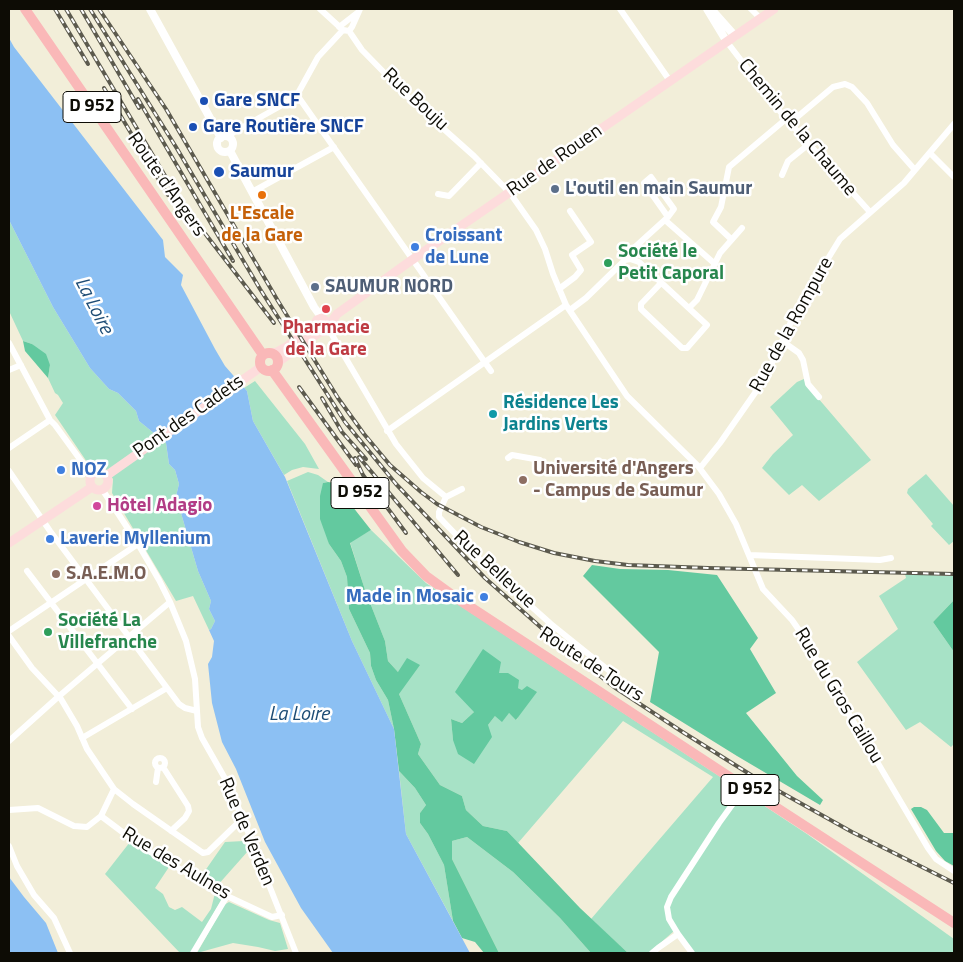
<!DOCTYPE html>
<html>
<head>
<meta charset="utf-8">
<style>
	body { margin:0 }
	#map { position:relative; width:963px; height:962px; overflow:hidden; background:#f2eed9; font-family:"Titillium Web",sans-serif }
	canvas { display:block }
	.frame { position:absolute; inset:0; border:10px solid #0d0c05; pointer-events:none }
</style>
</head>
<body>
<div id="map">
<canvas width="963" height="962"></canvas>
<div class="frame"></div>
</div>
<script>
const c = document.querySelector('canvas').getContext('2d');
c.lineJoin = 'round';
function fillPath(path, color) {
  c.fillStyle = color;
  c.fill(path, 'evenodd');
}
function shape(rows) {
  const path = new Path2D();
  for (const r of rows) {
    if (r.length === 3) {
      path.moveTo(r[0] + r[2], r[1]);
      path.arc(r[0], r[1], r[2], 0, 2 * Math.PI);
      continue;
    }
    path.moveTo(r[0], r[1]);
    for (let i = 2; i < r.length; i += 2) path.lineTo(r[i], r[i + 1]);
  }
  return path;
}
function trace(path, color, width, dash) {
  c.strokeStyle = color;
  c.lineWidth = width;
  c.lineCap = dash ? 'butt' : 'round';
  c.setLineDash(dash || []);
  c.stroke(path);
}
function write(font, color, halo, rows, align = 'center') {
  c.font = font + ' "Titillium Web",sans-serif';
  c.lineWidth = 5;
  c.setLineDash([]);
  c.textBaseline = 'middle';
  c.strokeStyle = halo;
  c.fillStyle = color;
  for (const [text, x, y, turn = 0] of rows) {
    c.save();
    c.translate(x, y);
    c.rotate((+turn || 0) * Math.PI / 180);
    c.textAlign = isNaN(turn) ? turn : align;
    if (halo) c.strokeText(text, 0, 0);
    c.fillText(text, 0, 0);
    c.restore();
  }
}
const green = shape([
	[9,220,53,307,90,368,109,389,118,393,136,411,139,421,166,443,169,464,175,470,179,484,176,496,198,571,211,601,209,609,215,621,211,629,209,630,193,596,176,601,112,493,113,479,104,467,89,465,55,415,63,403,58,395,55,393,48,378,50,365,32,344,23,341,9,311],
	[804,379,806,384,871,460,819,501,802,485,789,495,762,468,773,454,793,435,770,407,797,382],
	[255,381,305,444,319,469,303,467,292,470,284,475,253,421,247,391,244,388],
	[308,472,318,475,328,482,323,483,329,544,341,561,347,577,349,609,370,653,371,666,376,680,388,700,394,729,352,641,287,481],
	[926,474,954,506,954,541,949,545,931,526,933,524,907,493,908,489],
	[371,530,426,583,807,834,954,939,954,953,691,953,674,931,649,953,628,953,591,919,713,777,623,721,518,843,507,831,483,826,466,810,462,796,440,785,418,754,421,744,399,694,398,672,388,661,385,641,365,590,350,542],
	[518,688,522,690,517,720,509,713,495,716,488,725,453,740,451,719,462,723,474,712],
	[905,574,954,576,954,600,933,622,954,652,954,744,951,747,920,722,906,730,857,662,898,629,879,596,906,578],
	[399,771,415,788,426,805,420,813,420,823,428,834,444,865,453,921,406,834],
	[467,837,513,872,560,918,591,953,499,953,452,859,452,841],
	[244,841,248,851,217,886,200,878,225,842],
	[130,842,169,867,155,888,163,894,169,907,175,910,182,907,202,922,211,909,215,893,223,897,191,953,180,953,105,874],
	[229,902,269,920,280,923,288,949,275,951,258,947,233,943,197,953,224,905]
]);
const forest = shape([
	[23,341,32,344,46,354,50,365,48,378,25,351],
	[328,482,334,483,371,530,350,543,365,590,385,641,388,661,398,672,407,658,420,665,399,694,421,744,418,754,440,785,462,796,466,810,483,826,507,831,580,908,628,953,591,953,560,918,513,872,467,837,452,841,452,859,499,953,484,953,475,942,462,938,453,921,444,865,428,834,420,823,420,813,426,805,415,788,399,771,394,729,388,700,376,680,371,666,370,653,349,609,347,577,341,561,329,544,320,519,320,496,323,483],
	[592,565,620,569,668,570,717,575,758,638,750,649,776,693,746,713,797,776,823,800,820,805,737,756,650,702,659,652,583,576],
	[954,600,954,652,933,622],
	[483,649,501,662,499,673,508,673,519,680,518,688,522,690,527,686,537,692,516,720,509,713,502,722,495,716,488,725,492,737,474,764,458,754,453,740,451,719,462,723,474,712,455,692],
	[914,807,921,807,927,810,944,833,954,833,954,866,945,861,936,851,911,809]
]);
const water = shape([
	[9,38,14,47,163,240,165,257,183,275,181,285,215,349,225,366,247,391,253,421,285,477,352,641,394,729,406,834,470,953,333,953,301,908,265,842,236,769,222,742,212,703,208,664,212,657,214,641,209,630,211,629,215,621,209,609,211,601,198,571,176,496,179,484,175,470,169,464,166,443,139,421,136,411,118,393,109,389,90,368,53,307,9,220],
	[9,877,24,897,46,923,58,953,9,953]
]);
const minor = shape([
	[320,9,343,30,349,31,362,50,409,98,474,156,510,193,536,230,545,249,553,274,566,305,627,396,698,466,719,494,736,524,763,589,792,620,801,633,928,848,936,859,954,871],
	[620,9,670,81],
	[751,9,760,18],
	[339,27,357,13],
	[349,31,352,27,360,9],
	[727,42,782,114,870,212],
	[297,95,491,371],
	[790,123,833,87,845,84,852,87,867,103,893,145,915,170],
	[228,137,234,132,284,104,297,95,318,57,343,30],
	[930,153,954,177],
	[782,175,788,161,809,144],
	[252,192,334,147],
	[438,194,449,196,481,163],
	[665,220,715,264],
	[731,239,713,222,721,207,729,167,786,119],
	[630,259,639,262,707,325,687,348,682,348,641,309,641,304,661,283],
	[630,259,632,251,635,247,668,217,674,209,651,177,644,183,668,217],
	[559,289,575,277,581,270,572,255,591,242,570,211],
	[689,308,697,300,720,253,742,228],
	[570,310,586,298,625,260,630,259],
	[328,328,396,444,423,478,446,497],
	[782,341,799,353,803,360,808,384,819,397],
	[9,343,50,420,55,425,87,469,93,474],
	[9,370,21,365],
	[387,431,566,305],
	[9,448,50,420],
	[508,458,512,455,540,460],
	[700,468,720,443,757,390,771,365,797,309,840,239,904,183,954,124],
	[9,471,50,531,179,704,185,708,197,711],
	[102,489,138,544,159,580,170,602,186,641,195,679,198,727,202,738,231,789,296,953],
	[462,489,446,497,439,512,439,517,487,567,551,624,612,673],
	[749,555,880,560,891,558],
	[27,571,132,709],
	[9,631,138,544],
	[9,636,32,668,61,699,77,726,87,749,114,789,133,804,203,853,208,852,242,819],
	[82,738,167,688],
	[9,741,58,697,170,602],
	[160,763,5],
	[163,767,188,806,189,811,185,818,171,831],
	[156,782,158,768],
	[9,810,38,808,74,826,87,827,101,816,114,789],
	[101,816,145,849,227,896,272,917,282,915],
	[9,846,17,866,34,895,54,918,70,953],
	[193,953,227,896],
	[652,953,658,948,678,934],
	[692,953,678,934,669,919,667,907,671,897,719,823,745,787]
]);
const tertiary = shape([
	[150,9,221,138],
	[707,9,727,42],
	[711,9,735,36],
	[225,144,8],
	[230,151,314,307,322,318]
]);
const secondary = shape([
	[329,325,337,314,409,262,774,9],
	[271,353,277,352,286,347,315,325],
	[278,362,320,332,326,331,328,323,322,318,317,320,315,324,315,329,320,332],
	[99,481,9],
	[106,476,261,367],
	[9,543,92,487]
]);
const primary = shape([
	[25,9,263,355],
	[269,362,9],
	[272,370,402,551,426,576,455,597,740,784,954,923]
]);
const rail = shape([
	[55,9,88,64],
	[66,9,180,201,274,323],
	[81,9,139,108],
	[90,9,176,147,260,289,345,422,396,484,485,578,563,647,614,687,681,731,759,780,852,832,954,883],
	[99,9,166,109,278,301,338,398,364,434,390,465,421,492,437,504,481,527,519,542,554,553,595,561,628,565,708,568,954,574],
	[104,88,168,195],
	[138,99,233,261],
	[299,387,356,465],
	[322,398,342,432,366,459],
	[359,457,458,575],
	[355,458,363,475,406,533]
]);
const markers = [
	[204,101,5,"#1a4fb4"],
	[193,127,5,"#1a4fb4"],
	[219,172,6,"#1a4fb4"],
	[555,189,5,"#5c6f8a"],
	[262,195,5,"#e8710a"],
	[415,247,5,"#3f7fe0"],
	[608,263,5,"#2e9e5b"],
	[315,287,5,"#5c6f8a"],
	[326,309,5,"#e0444e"],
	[493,414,5,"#0f9aa8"],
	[61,470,5,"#3f7fe0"],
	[523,480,5,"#8d6e63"],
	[97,506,5,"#d1479c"],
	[50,539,5,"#3f7fe0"],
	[56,574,5,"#8d6e63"],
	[484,597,5,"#3f7fe0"],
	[48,632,5,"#2e9e5b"]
];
const shields = [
	[92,107,58],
	[360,493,58],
	[750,790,58]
];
const shieldNames = [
	["D 952",92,107],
	["D 952",360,493],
	["D 952",750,790]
];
const streetNames = [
	["Rue Bouju",415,100,43],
	["Chemin de la Chaume",797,128,50],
	["Rue de Rouen",555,161,-35],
	["Route d'Angers",166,185,55],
	["Rue de la Rompure",792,325,-61],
	["Pont des Cadets",189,417,-35],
	["Rue Bellevue",494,570,43],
	["Route de Tours",591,665,33],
	["Rue du Gros Caillou",838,696,59],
	["Rue de Verden",246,832,67],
	["Rue des Aulnes",176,864,31]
];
const transitNames = [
	["Gare SNCF",214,101],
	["Gare Routière SNCF",203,127],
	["Saumur",230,172]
];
const serviceNames = [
	["L'outil en main Saumur",565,189],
	["SAUMUR NORD",325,287]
];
const foodNames = [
	["L'Escale",262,214],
	["de la Gare",262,236]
];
const shopNames = [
	["Croissant",425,236],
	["de Lune",425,258],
	["NOZ",71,470],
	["Laverie Myllenium",60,539],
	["Made in Mosaic",474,597,"right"]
];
const leisureNames = [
	["Société le",618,252],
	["Petit Caporal",618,274],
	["Société La",58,621],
	["Villefranche",58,643]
];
const healthNames = [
	["Pharmacie",326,328],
	["de la Gare",326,350]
];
const cultureNames = [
	["Résidence Les",503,403],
	["Jardins Verts",503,425]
];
const educationNames = [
	["Université d'Angers",533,469],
	["- Campus de Saumur",533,491],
	["S.A.E.M.O",66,574]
];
const hotelNames = [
	["Hôtel Adagio",107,506]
];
const waterNames = [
	["La Loire",93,306,63],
	["La Loire",299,715]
];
fillPath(green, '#a7e2c6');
fillPath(forest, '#63c99f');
fillPath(water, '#8cc0f3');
trace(minor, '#fff', 6);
trace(tertiary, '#fff', 8);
trace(secondary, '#fddcdc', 9);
trace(primary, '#fab8b8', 10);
trace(rail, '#5c5a4e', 4);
trace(rail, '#fff', 2, [5.5]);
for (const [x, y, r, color] of markers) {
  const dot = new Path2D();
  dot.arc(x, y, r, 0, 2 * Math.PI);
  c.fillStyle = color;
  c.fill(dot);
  trace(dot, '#fff', 2);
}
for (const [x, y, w] of shields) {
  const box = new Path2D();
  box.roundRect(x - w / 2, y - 15.5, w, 31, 4);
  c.fillStyle = '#fff';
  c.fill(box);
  trace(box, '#0d0c05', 1);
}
write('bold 18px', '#0d0c05', null, shieldNames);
write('19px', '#0d0c05', '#fff', streetNames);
write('bold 19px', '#164399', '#fff', transitNames, 'left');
write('bold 19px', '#4e5e75', '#fff', serviceNames, 'left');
write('bold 19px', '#c56008', '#fff', foodNames);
write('bold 19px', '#366cbe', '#fff', shopNames, 'left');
write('bold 19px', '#27864d', '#fff', leisureNames, 'left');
write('bold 19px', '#be3a42', '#fff', healthNames);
write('bold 19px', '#0d838f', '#fff', cultureNames, 'left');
write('bold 19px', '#785e54', '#fff', educationNames, 'left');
write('bold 19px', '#b23c85', '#fff', hotelNames, 'left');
write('italic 20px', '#1d4c75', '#fff', waterNames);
</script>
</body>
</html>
